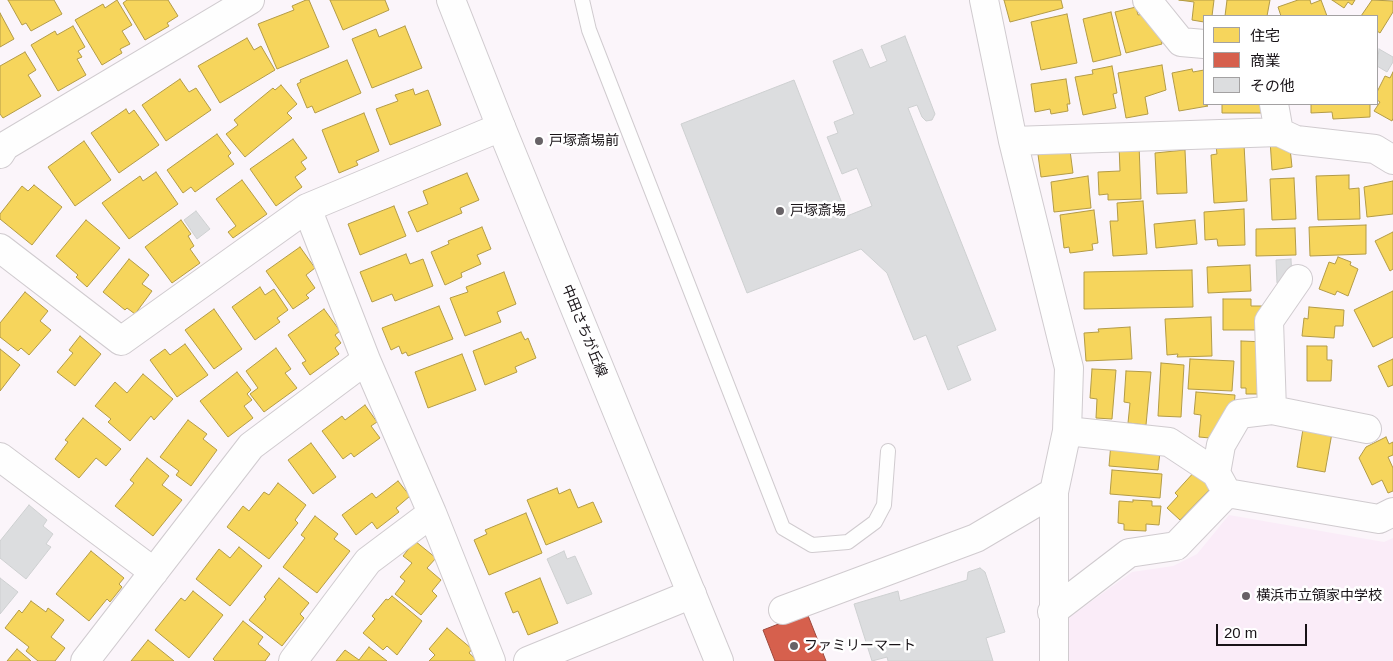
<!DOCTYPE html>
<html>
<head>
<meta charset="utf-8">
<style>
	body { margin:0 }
	#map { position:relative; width:1393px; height:661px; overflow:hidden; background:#fbf5fa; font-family:Helvetica,"Noto Sans JP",sans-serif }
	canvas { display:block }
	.legend { position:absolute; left:1203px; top:15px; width:175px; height:90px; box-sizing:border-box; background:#fff; border:1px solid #a3a1a2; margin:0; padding:6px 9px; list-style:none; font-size:15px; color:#181317 }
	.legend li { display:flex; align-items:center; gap:10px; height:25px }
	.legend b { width:25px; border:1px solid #a3a1a2 }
	.scale { position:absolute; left:1216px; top:624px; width:91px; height:22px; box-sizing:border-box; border:2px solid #181317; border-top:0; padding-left:6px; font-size:15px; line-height:18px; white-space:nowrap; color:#181317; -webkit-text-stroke:4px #fff; paint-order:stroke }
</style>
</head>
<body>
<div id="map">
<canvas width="1393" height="661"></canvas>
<ul class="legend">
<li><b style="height:14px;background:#f6d55c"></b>住宅</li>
<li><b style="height:14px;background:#d6604d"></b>商業</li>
<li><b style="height:14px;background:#dcdddf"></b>その他</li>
</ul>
<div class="scale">20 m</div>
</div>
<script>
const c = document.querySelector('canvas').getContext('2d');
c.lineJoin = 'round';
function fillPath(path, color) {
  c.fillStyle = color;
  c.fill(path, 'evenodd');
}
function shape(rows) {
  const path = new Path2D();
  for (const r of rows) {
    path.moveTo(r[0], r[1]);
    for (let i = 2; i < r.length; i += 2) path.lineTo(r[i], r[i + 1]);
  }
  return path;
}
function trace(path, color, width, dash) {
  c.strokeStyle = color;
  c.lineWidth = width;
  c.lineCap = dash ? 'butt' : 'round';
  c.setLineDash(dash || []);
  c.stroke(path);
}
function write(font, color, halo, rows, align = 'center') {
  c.font = font + ' Helvetica,"Noto Sans JP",sans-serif';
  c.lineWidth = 5;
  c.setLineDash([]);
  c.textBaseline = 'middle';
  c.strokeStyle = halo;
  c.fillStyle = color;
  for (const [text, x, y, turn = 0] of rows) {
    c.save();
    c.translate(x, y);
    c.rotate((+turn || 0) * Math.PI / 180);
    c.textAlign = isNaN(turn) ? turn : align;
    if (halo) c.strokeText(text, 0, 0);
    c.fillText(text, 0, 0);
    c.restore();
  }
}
const built = shape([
	[1229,515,1384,542,1393,538,1393,661,1065,661,1067,619,1132,572,1173,566,1197,554]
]);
const homes = shape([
	[8,0,54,0,62,14,31,31,26,23,22,25,8,0],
	[117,0,132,25,122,31,130,44,120,49,122,53,102,65,75,20,103,4,105,8,117,0],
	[127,0,168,0,178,16,167,23,169,26,145,40,123,3,127,0],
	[306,0,309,0,329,47,277,69,258,24,294,10,292,6,306,0],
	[330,0,385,0,389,10,343,30,330,0],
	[1004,0,1061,0,1063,8,1010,22,1004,0],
	[1179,0,1214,0,1212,16,1204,16,1204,22,1192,20,1194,2,1179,0],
	[1227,0,1270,0,1267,16,1225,16,1227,0],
	[1298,0,1310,0,1311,4,1321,0,1327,16,1281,16,1278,7,1298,0],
	[1332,0,1355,0,1352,5,1348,2,1344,8,1332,0],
	[1372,0,1393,1,1393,12,1380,33,1377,31,1377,16,1361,16,1372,0],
	[1136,7,1138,15,1149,13,1156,20,1162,44,1126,53,1115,12,1136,7],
	[1111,12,1121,55,1093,62,1083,19,1111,12],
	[0,13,14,39,0,47,0,13],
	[1067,14,1077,63,1041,70,1031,22,1067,14],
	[73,26,85,47,78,51,82,57,77,59,86,75,58,91,31,45,55,31,57,35,73,26],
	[405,26,422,68,372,88,352,39,376,29,379,37,405,26],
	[247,38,254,50,261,46,275,70,220,103,198,66,247,38],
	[25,52,36,70,28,75,41,96,3,118,0,114,0,66,25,52],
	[347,60,361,93,315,113,312,106,307,108,297,84,301,82,300,80,347,60],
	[1162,65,1166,90,1145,97,1148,114,1126,118,1118,73,1162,65],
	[1112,66,1117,93,1113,94,1116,108,1083,115,1075,77,1093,74,1092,70,1112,66],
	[1192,69,1193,72,1204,70,1204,104,1208,106,1179,111,1172,73,1192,69],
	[1393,72,1393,118,1392,121,1374,111,1380,102,1377,100,1377,92,1385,76,1390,78,1393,72],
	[180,79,189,92,196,88,211,110,166,141,142,105,180,79],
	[1066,79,1070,104,1067,104,1068,111,1051,114,1050,109,1035,112,1031,84,1066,79],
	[281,85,297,104,287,113,292,118,245,157,226,134,238,125,234,120,273,88,275,90,281,85],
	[413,89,415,95,428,90,441,125,390,145,376,109,398,101,395,95,413,89],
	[1222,104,1266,104,1266,113,1222,113,1222,104],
	[1311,104,1370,104,1370,117,1333,119,1332,112,1311,113,1311,104],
	[126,109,129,114,134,110,159,145,119,173,91,133,126,109],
	[364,113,379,151,356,161,358,165,339,173,322,130,364,113],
	[217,134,231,153,228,156,234,164,195,192,191,187,183,193,167,170,217,134],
	[1289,138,1292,167,1272,170,1270,140,1289,138],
	[293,139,307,158,301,162,306,169,295,177,302,187,276,206,250,169,293,139],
	[84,141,111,180,75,206,48,167,84,141],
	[1069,143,1073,173,1041,177,1037,147,1069,143],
	[1139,144,1141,199,1108,200,1108,194,1099,195,1098,172,1120,171,1119,145,1139,144],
	[1244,144,1247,201,1214,203,1211,155,1217,154,1216,146,1244,144],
	[1185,150,1187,193,1157,194,1155,153,1185,150],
	[156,172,178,204,129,239,102,203,140,176,143,181,156,172],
	[467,173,479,200,460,208,462,213,417,232,408,212,428,204,423,191,467,173],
	[1349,175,1349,189,1359,188,1360,219,1318,220,1316,176,1349,175],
	[1088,176,1091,208,1054,212,1051,182,1088,176],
	[1294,178,1296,219,1272,220,1270,179,1294,178],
	[242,180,267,214,233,238,228,232,236,226,216,199,242,180],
	[1393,181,1393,214,1367,217,1364,187,1393,181],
	[34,185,62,207,32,245,0,219,0,214,22,186,28,191,34,185],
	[1143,201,1147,254,1113,256,1110,221,1118,221,1117,203,1143,201],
	[394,206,406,236,360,255,348,224,394,206],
	[1244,209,1245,245,1218,246,1217,239,1205,240,1204,212,1244,209],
	[1094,210,1098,243,1092,244,1093,250,1070,253,1069,247,1064,248,1060,215,1094,210],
	[86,220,120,248,87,287,76,277,78,275,56,256,86,220],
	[181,220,191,234,188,236,194,246,190,249,200,263,172,283,145,247,181,220],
	[1195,220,1197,244,1156,248,1154,224,1195,220],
	[1366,225,1366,254,1310,256,1309,227,1366,225],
	[482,227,491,249,477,255,481,264,461,273,462,277,445,285,431,252,449,244,448,241,482,227],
	[1295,228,1296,255,1256,256,1256,229,1295,228],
	[1393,232,1393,269,1390,271,1375,241,1393,232],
	[300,247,315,268,306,275,315,288,306,295,309,298,293,309,266,271,300,247],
	[406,254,410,264,423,259,433,286,395,301,392,294,372,302,360,272,406,254],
	[1338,257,1351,262,1350,265,1358,269,1348,296,1337,291,1335,295,1319,289,1329,262,1335,264,1338,257],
	[129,259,149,275,142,284,152,291,135,314,127,308,125,310,103,292,129,259],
	[1250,265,1251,291,1208,293,1207,267,1250,265],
	[1192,270,1193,307,1084,309,1084,272,1192,270],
	[504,272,516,304,497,312,501,322,465,336,450,298,468,292,466,287,504,272],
	[260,287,265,295,274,289,288,310,277,318,280,322,255,340,232,307,260,287],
	[1393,291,1393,337,1373,347,1354,310,1393,291],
	[25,292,48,311,40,321,51,330,29,355,21,348,18,351,0,337,0,323,25,292],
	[1223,299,1251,299,1251,306,1267,306,1267,330,1223,330,1223,299],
	[439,306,453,339,408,356,406,352,402,354,399,346,391,350,382,328,439,306],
	[1309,307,1344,310,1343,326,1335,326,1334,338,1302,336,1304,318,1308,319,1309,307],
	[214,309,242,349,214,369,185,330,214,309],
	[324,309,340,331,335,335,341,343,335,348,339,354,310,375,302,363,306,361,288,335,324,309],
	[1211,317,1212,356,1177,357,1178,354,1167,355,1165,319,1211,317],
	[1130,327,1132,359,1086,361,1084,333,1099,332,1098,329,1130,327],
	[521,332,525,340,528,338,536,358,515,367,517,372,485,385,473,351,521,332],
	[80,336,101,354,75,386,57,372,73,353,69,350,80,336],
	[1241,341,1266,342,1266,394,1246,394,1246,388,1241,388,1241,341],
	[185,344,208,375,177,397,150,360,165,349,170,355,185,344],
	[1307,346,1327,346,1327,360,1332,360,1331,381,1307,381,1307,346],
	[276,348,291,369,285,373,297,388,264,412,250,394,258,388,246,371,276,348],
	[0,349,20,365,0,391,0,349],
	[462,354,476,390,428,408,415,372,462,354],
	[1190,359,1234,361,1232,391,1188,389,1190,359],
	[1393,359,1393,385,1388,387,1378,366,1393,359],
	[1161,363,1184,365,1181,417,1158,416,1161,363],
	[1092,369,1116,370,1112,419,1096,418,1097,399,1090,398,1092,369],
	[1126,371,1151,372,1146,425,1128,423,1130,403,1124,402,1126,371],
	[237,372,251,390,247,394,252,400,244,406,253,418,228,437,200,401,237,372],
	[143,374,173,399,154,420,151,416,130,441,108,422,111,419,95,406,115,382,127,393,143,374],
	[1196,392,1235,395,1233,420,1219,435,1211,434,1210,438,1199,437,1201,415,1194,414,1196,392],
	[365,405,377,422,371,426,380,438,354,457,351,453,343,459,322,431,342,416,345,420,365,405],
	[83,418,121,449,106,466,96,458,79,478,55,459,68,442,65,440,83,418],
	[188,420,207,434,203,439,217,450,191,486,176,475,179,471,160,457,188,420],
	[1303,429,1332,433,1325,472,1297,467,1303,429],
	[1386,437,1389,444,1393,442,1393,455,1388,457,1393,468,1393,491,1388,493,1382,480,1372,485,1359,458,1366,447,1386,437],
	[311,443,336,477,313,494,288,460,311,443],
	[1111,443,1161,443,1158,470,1109,466,1111,443],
	[147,458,169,476,162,485,182,500,153,536,115,506,134,483,130,480,147,458],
	[1112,470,1162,474,1160,498,1110,494,1112,470],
	[1196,470,1213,486,1180,520,1167,508,1178,496,1175,493,1196,470],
	[398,481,410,496,396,508,399,512,377,529,372,522,356,535,342,515,372,493,376,498,398,481],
	[278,483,306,505,295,520,298,523,269,559,227,527,243,506,249,511,264,492,269,495,278,483],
	[557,488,559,494,570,489,578,508,593,502,602,522,546,545,527,500,557,488],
	[1133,500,1152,501,1152,506,1161,506,1159,525,1146,524,1146,531,1124,530,1124,524,1118,523,1119,501,1133,502,1133,500],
	[526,513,542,553,489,575,474,540,487,534,485,530,526,513],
	[315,516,338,534,334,539,350,551,317,593,283,567,305,538,301,535,315,516],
	[415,541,436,558,427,568,441,580,432,591,437,596,421,615,395,594,405,581,400,577,412,563,403,556,415,541],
	[239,547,262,566,230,606,196,579,219,549,230,558,239,547],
	[91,551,124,578,119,584,122,587,110,602,107,599,89,621,56,594,91,551],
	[279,578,309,603,300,614,304,618,282,646,249,620,266,599,264,597,279,578],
	[540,578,558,623,528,635,518,611,513,613,505,593,540,578],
	[193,591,223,615,189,658,155,630,181,598,185,601,193,591],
	[392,596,422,621,397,655,387,646,383,650,363,633,375,619,372,616,386,599,388,600,392,596],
	[31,601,46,612,48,608,64,620,51,637,65,648,55,661,38,661,26,651,29,647,5,628,19,610,22,613,31,601],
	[243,621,263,637,258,644,270,654,265,661,215,661,213,659,243,621],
	[447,628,472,649,469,653,478,661,429,661,435,655,429,649,447,628],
	[148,640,174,661,131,661,148,640],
	[369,647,387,661,336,661,345,650,359,660,369,647],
	[17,649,31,661,7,661,17,649]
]);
const shops = shape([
	[807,613,826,661,775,661,763,630,807,613]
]);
const building = shape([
	[905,36,935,114,932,120,926,121,922,117,917,105,908,108,996,330,957,346,971,380,948,390,926,335,914,340,887,273,861,249,747,293,681,124,794,80,847,216,872,206,857,168,842,174,827,137,838,133,834,122,854,114,833,61,862,49,870,68,887,61,881,46,905,36],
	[1379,49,1393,57,1393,62,1387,72,1377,66,1379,49],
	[196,211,210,229,197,239,184,220,196,211],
	[1291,259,1292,278,1287,283,1277,283,1276,260,1291,259],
	[29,505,47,520,43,526,53,534,46,544,51,547,26,579,0,558,0,541,29,505],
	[564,551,567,559,575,556,592,594,567,604,547,559,564,551],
	[980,568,985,572,1005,632,986,638,993,661,888,661,887,657,872,661,854,604,898,591,900,601,967,580,968,572,980,568],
	[0,578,18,592,0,614,0,578]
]);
const lane = shape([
	[582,0,589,30,783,528,812,545,848,542,875,522,884,505,888,451]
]);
const street = shape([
	[984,0,1013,141,1069,368,1067,431,1054,492,1054,661],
	[1147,0,1181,42,1204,44],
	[1274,104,1279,132],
	[1013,141,1279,132,1296,140,1375,149,1393,160],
	[0,154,5,146,250,0],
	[307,208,366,360,432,513,491,661],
	[0,248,121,341,307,208,501,127],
	[1272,410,1269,321,1298,279],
	[1067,431,1169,442,1216,473],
	[0,457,154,572],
	[1227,493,1216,473,1221,445,1239,414,1272,410,1367,429],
	[783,610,976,538,1054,492],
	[1052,612,1129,553,1176,546,1227,493,1379,519,1393,512],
	[85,661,251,446,366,360],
	[293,661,368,561,432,513],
	[528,661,692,594]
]);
const secondary = shape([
	[451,0,501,127,719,661]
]);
const markers = [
	[539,141,5,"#676266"],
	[780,211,5,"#676266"],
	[1246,596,5,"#676266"],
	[794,646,5,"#676266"]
];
const poiNames = [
	["戸塚斎場前",549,141],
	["戸塚斎場",790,211],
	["横浜市立領家中学校",1256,596],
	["ファミリーマート",804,646]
];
const streetNames = [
	["中田さちが丘線",584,331,68]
];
fillPath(built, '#faecf8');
fillPath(homes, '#f6d55c');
trace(homes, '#b39b47', 1);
fillPath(shops, '#d6604d');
trace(shops, '#9d493d', 1);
fillPath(building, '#dcdddf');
trace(building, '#ced0d1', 1);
trace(lane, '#d0cbcf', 16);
trace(street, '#d0cbcf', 30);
trace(secondary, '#d0cbcf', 30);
trace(lane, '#fefefe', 14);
trace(street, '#fefefe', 28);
trace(secondary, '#fefefe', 28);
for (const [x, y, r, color] of markers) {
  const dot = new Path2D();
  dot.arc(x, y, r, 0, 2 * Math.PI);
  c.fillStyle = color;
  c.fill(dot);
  trace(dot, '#fff', 2);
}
write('14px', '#181317', '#fff', poiNames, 'left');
write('14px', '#181317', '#fff', streetNames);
</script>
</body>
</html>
